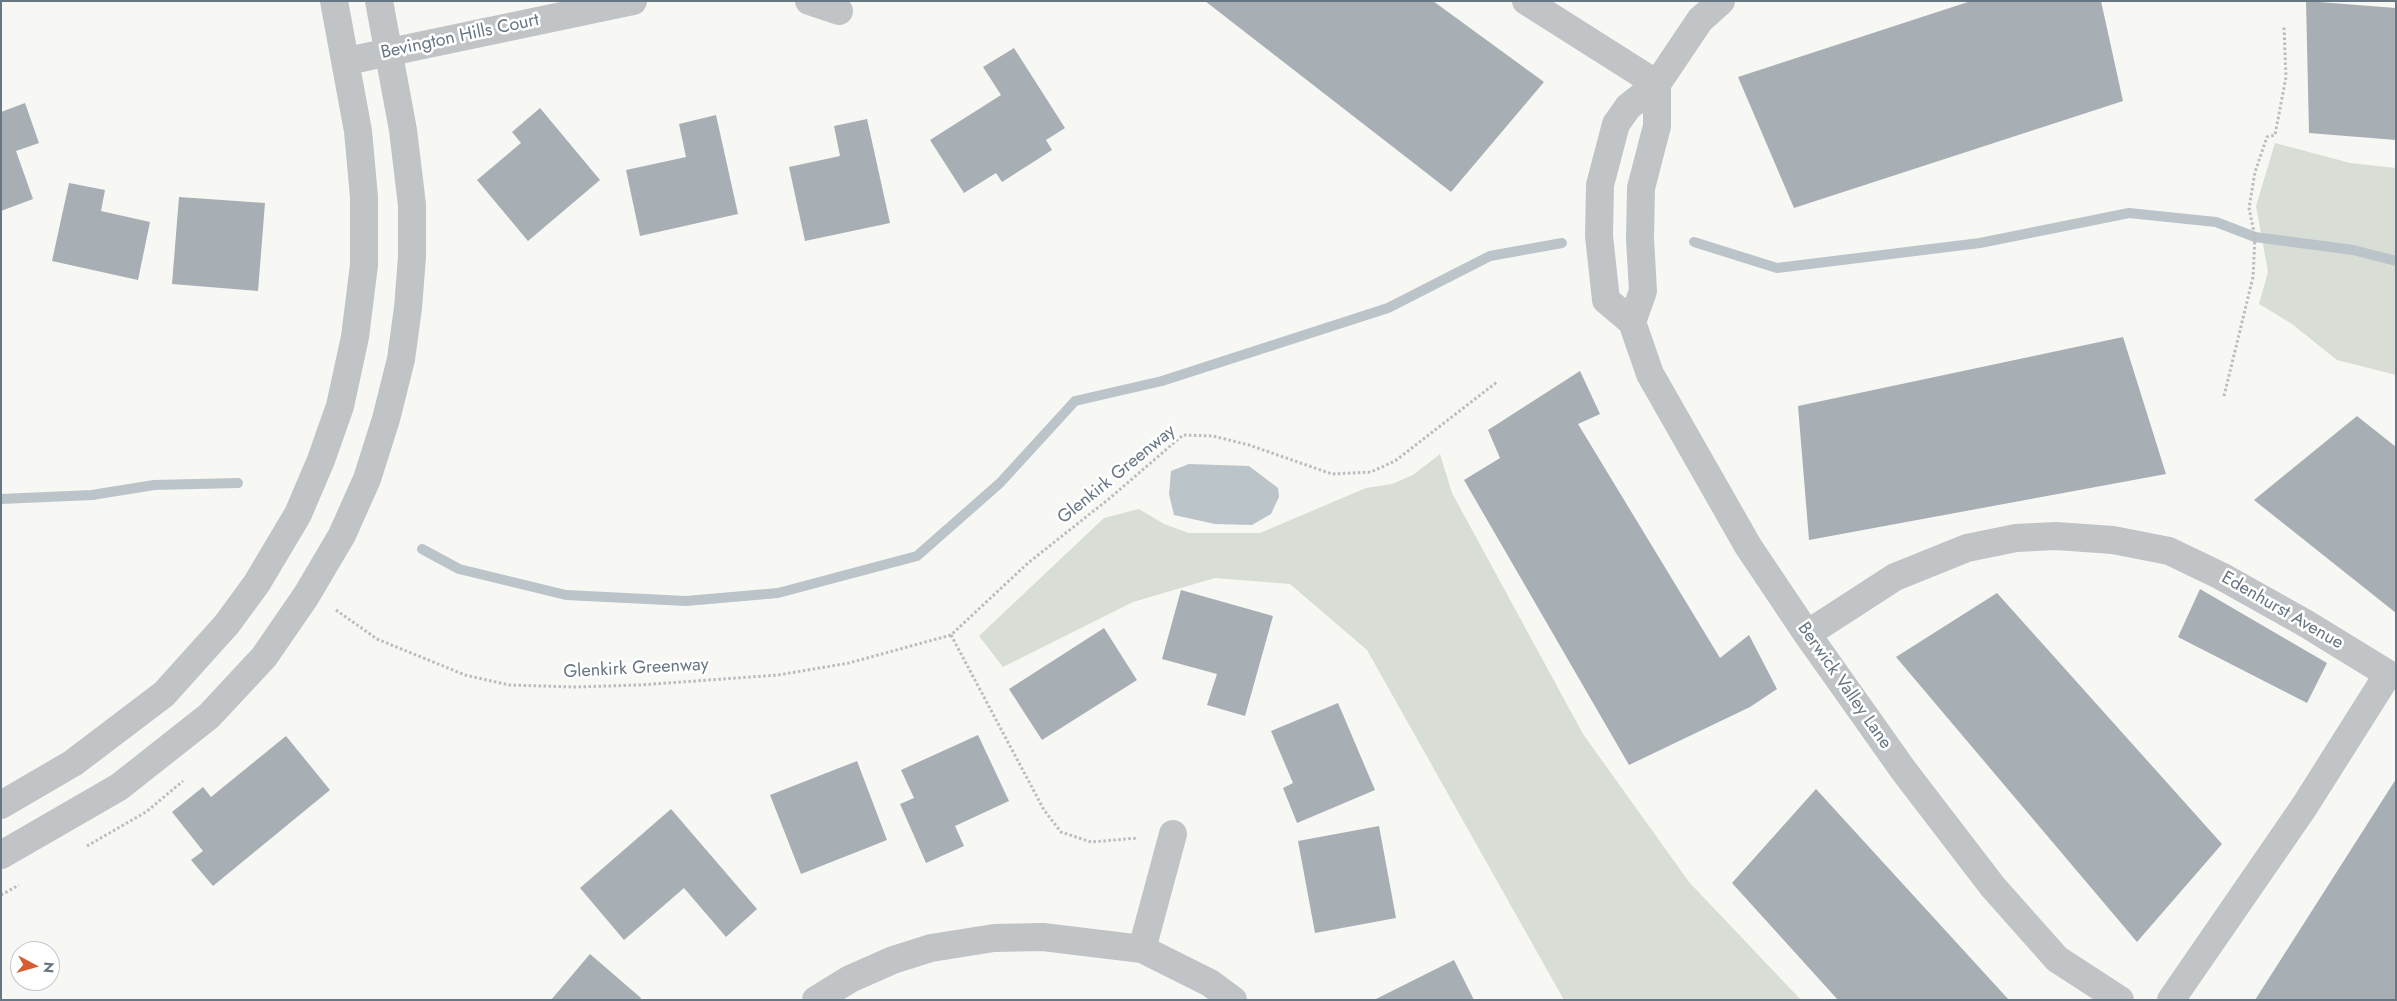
<!DOCTYPE html>
<html>
<head>
<meta charset="utf-8">
<style>
	body { margin:0 }
	#map { position:relative; width:2397px; height:1001px; overflow:hidden; background:#f7f7f4; font-family:Jost,sans-serif }
	canvas { display:block }
	.frame { position:absolute; inset:0; border:2px solid #677683; pointer-events:none }
	.north { position:absolute; left:10px; top:941px; width:50px; height:50px; box-sizing:border-box; background:#fff; border:1px solid #c2c8cd; border-radius:50%; rotate:96deg; font-size:14px; font-weight:700; line-height:20px; text-align:center; color:#677683 }
	.north::after { content:''; display:block; margin:auto; width:18px; height:22px; background:#d85d32; clip-path:polygon(50% 0,100% 100%,50% 72%,0 100%) }
</style>
</head>
<body>
<div id="map">
<canvas width="2397" height="1001"></canvas>
<div class="frame"></div>
<div class="north">N</div>
</div>
<script>
const c = document.querySelector('canvas').getContext('2d');
c.lineJoin = 'round';
function fillPath(path, color) {
  c.fillStyle = color;
  c.fill(path, 'evenodd');
}
function shape(rows) {
  const path = new Path2D();
  for (const r of rows) {
    path.moveTo(r[0], r[1]);
    for (let i = 2; i < r.length; i += 2) path.lineTo(r[i], r[i + 1]);
  }
  return path;
}
function trace(path, color, width, dash) {
  c.strokeStyle = color;
  c.lineWidth = width;
  c.lineCap = dash ? 'butt' : 'round';
  c.setLineDash(dash || []);
  c.stroke(path);
}
function write(font, color, halo, rows, align = 'center') {
  c.font = font + ' Jost,sans-serif';
  c.lineWidth = 5;
  c.setLineDash([]);
  c.textBaseline = 'middle';
  c.strokeStyle = halo;
  c.fillStyle = color;
  for (const [text, x, y, turn = 0] of rows) {
    c.save();
    c.translate(x, y);
    c.rotate((+turn || 0) * Math.PI / 180);
    c.textAlign = isNaN(turn) ? turn : align;
    if (halo) c.strokeText(text, 0, 0);
    c.fillText(text, 0, 0);
    c.restore();
  }
}
const green = shape([
	[2275,143,2350,163,2396,168,2396,375,2337,360,2292,324,2259,304,2268,272,2256,206],
	[1440,454,1452,493,1583,734,1689,882,1801,1000,1564,1000,1367,650,1290,584,1215,578,1133,602,1003,667,979,636,1104,518,1139,509,1164,524,1189,533,1260,533,1366,488,1392,484,1413,475]
]);
const water = shape([
	[1189,464,1249,466,1278,488,1279,497,1271,514,1252,525,1215,524,1174,515,1169,494,1171,471]
]);
const stream = shape([
	[1694,242,1777,268,1980,243,2129,213,2216,222,2255,237,2353,250,2396,261],
	[1,499,92,495,154,485,238,483],
	[422,549,459,569,566,595,686,601,778,593,917,556,1000,483,1075,401,1162,381,1388,308,1490,256,1562,243]
]);
const building = shape([
	[1205,1,1433,1,1544,82,1451,192],
	[1971,1,2101,1,2123,101,1794,208,1738,77],
	[2306,1,2396,8,2396,140,2309,133],
	[1014,48,1065,128,1046,140,1052,150,1002,182,996,173,964,193,930,140,1001,95,983,67],
	[25,103,39,143,16,151,33,199,1,211,1,112],
	[540,108,600,180,528,241,477,180,521,143,512,132],
	[716,115,738,214,640,236,626,170,686,157,679,124],
	[867,119,890,223,805,241,789,167,840,156,834,126],
	[69,183,105,190,101,211,150,222,138,280,52,261],
	[179,197,265,203,258,291,172,284],
	[2123,337,2166,474,1809,540,1798,406],
	[1580,371,1600,414,1578,424,1720,658,1749,635,1777,689,1750,707,1629,765,1464,480,1500,458,1488,430],
	[2357,416,2396,447,2396,613,2254,500],
	[2200,589,2327,663,2307,703,2178,637],
	[1181,590,1273,616,1245,716,1207,705,1217,674,1162,659],
	[1997,593,2222,844,2137,942,1896,657],
	[1104,628,1137,680,1042,740,1009,689],
	[1338,703,1375,790,1297,823,1283,788,1293,783,1271,731],
	[978,735,1009,801,955,826,964,846,926,863,900,804,914,798,901,770],
	[286,736,330,790,213,886,191,860,203,851,172,812,203,787,211,797],
	[857,761,887,840,801,874,770,795],
	[2396,779,2396,1000,2255,1000],
	[1816,789,2009,1000,1838,1000,1732,883],
	[671,809,757,909,726,937,684,888,624,940,580,888],
	[1379,826,1396,918,1315,933,1298,841],
	[590,954,641,998,640,1000,551,1000],
	[1454,960,1474,1000,1374,1000]
]);
const path = shape([
	[2224,396,2253,277,2255,237,2249,208,2255,172,2267,137,2275,135,2286,77,2284,26],
	[336,610,377,639,465,675,509,685,575,687,640,685,778,675,849,663,951,635,1028,563,1110,498,1183,435,1213,436,1249,445,1332,474,1371,472,1395,461,1497,382],
	[951,635,1044,810,1061,832,1091,842,1138,838],
	[87,846,146,812,183,781],
	[1,895,19,885]
]);
const street = shape([
	[809,1,839,11],
	[1526,1,1657,84],
	[1721,1,1700,20,1657,84,1628,107,1616,124,1600,185,1599,236,1606,300,1632,322,1650,374,1748,546,1807,634,1904,771,1993,887,2057,959,2120,1000],
	[347,61,633,1],
	[1632,322,1643,291,1640,239,1641,188,1657,126,1657,84],
	[1807,634,1895,577,1967,548,2016,538,2056,536,2113,540,2169,551,2221,576,2305,623,2388,674,2304,807,2171,1000],
	[1,805,73,763,164,694,227,624,257,583,298,514,321,460,340,406,355,337,364,265,364,197,358,131,334,1],
	[1,855,119,787,209,716,264,657,306,596,342,535,367,479,386,419,401,359,408,308,412,257,412,205,403,130,379,1],
	[1142,949,1173,834],
	[816,1000,850,979,893,960,931,948,994,938,1043,937,1142,949,1210,983,1233,1000]
]);
const streetNames = [
	["Bevington Hills Court",460,37,-12],
	["Glenkirk Greenway",1117,475,-39],
	["Edenhurst Avenue",2282,611,30],
	["Glenkirk Greenway",636,669,-3],
	["Berwick Valley Lane",1844,686,55]
];
fillPath(green, '#d8ddd5');
fillPath(water, '#bac4c9');
trace(stream, '#bac4c9', 10);
fillPath(building, '#a7afb4');
trace(path, '#babdbf', 3, [2.5, 2.5]);
trace(street, '#c0c4c7', 28);
write('18px', '#677683', '#fff', streetNames);
</script>
</body>
</html>
